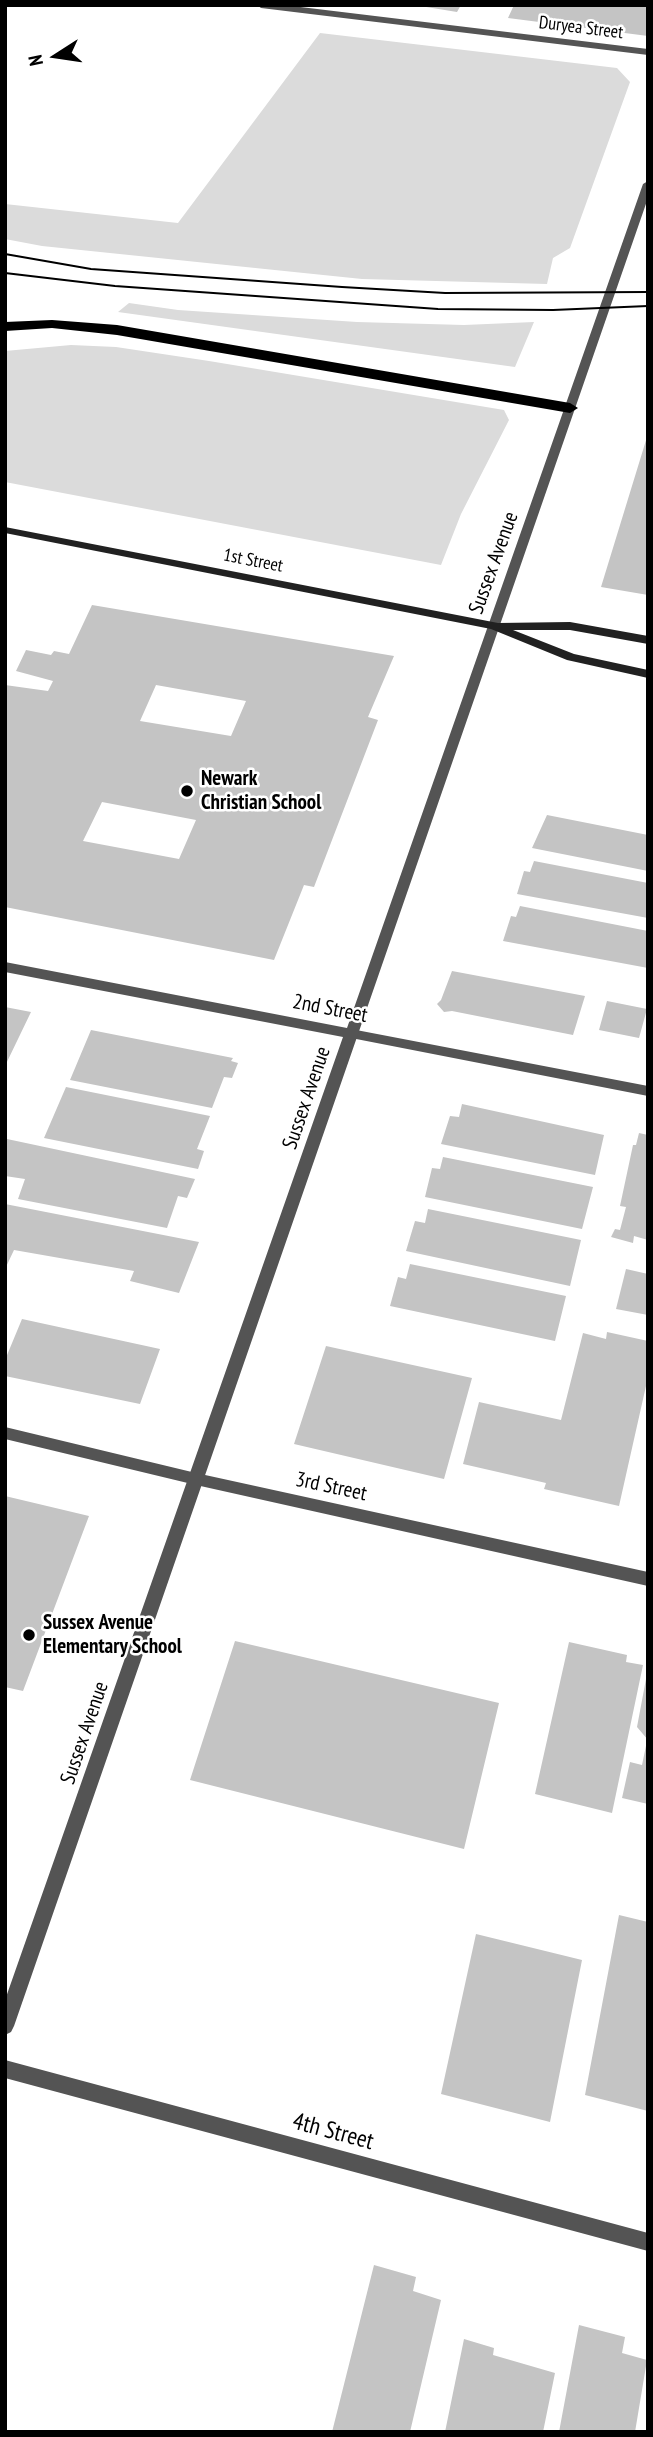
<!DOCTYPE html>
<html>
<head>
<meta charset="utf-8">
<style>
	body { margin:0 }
	#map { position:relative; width:653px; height:2437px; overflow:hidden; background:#fff; font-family:"PT Sans Narrow",sans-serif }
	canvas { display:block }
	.frame { position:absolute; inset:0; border:7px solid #000; pointer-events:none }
	.north { position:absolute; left:21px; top:21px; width:70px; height:70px; -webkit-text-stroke:5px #fff; paint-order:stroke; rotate:258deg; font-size:19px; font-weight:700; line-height:28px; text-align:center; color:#000 }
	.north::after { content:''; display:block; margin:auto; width:24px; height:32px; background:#000; clip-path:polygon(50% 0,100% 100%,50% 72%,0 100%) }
</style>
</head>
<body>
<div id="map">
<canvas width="653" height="2437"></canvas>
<div class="frame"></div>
<div class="north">N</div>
</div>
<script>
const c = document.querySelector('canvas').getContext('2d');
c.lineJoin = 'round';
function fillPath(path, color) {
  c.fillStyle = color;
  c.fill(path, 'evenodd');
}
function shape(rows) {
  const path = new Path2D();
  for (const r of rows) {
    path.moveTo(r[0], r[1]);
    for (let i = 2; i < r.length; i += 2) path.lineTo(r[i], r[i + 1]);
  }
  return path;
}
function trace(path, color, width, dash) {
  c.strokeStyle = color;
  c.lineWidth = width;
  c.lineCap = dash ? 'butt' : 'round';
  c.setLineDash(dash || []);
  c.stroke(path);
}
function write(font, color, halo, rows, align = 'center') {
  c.font = font + ' "PT Sans Narrow",sans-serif';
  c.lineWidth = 5;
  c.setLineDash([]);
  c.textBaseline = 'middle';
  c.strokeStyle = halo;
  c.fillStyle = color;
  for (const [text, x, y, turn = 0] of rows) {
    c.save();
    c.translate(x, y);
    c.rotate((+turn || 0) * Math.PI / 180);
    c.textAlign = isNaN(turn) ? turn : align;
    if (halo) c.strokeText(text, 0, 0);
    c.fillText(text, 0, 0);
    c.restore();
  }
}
const green = shape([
	[320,33,617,68,630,82,570,248,553,258,547,284,362,279,42,246,5,239,5,204,178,223],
	[129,303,178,310,357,322,464,325,534,322,515,367,118,312],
	[71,345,116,347,209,361,504,410,509,420,461,514,441,565,5,482,5,351]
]);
const building = shape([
	[414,5,461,5,457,12],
	[514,5,648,5,648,36,508,18],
	[647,437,648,437,648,595,601,587],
	[92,605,394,656,368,717,378,720,314,887,304,885,274,960,5,907,5,685,48,691,53,681,16,671,26,650,51,655,54,651,69,654],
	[156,685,246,701,231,736,140,721],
	[102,802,196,820,179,859,83,841],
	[547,815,648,835,648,871,532,848],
	[534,861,648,883,648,918,517,894,524,871,530,872],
	[520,906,648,931,648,968,503,941,511,916,516,917],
	[452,971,585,996,573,1035,452,1011,444,1012,437,1004,441,1000],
	[607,1001,647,1009,639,1038,599,1030],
	[5,1007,31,1012,5,1066],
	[91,1030,233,1058,231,1061,238,1063,232,1078,224,1077,212,1108,70,1080],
	[66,1087,210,1116,197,1149,204,1151,198,1169,44,1138],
	[462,1104,604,1135,595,1175,441,1144,450,1116,459,1117],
	[639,1133,648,1135,648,1240,634,1236,633,1243,611,1237,615,1229,620,1230,626,1207,620,1206,633,1145,636,1145],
	[7,1139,195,1179,187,1198,178,1196,167,1228,18,1199,25,1179,5,1176],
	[443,1157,593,1187,582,1229,425,1197,432,1168,440,1169],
	[5,1204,199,1242,179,1293,130,1281,134,1271,14,1250,5,1269],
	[428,1209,581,1240,570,1286,406,1251,415,1221,425,1223],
	[410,1264,566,1296,555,1341,390,1306,398,1277,406,1279],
	[626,1269,648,1274,648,1315,616,1309],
	[22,1319,160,1349,140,1404,5,1376,5,1360],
	[607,1332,648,1341,648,1377,619,1506,544,1489,546,1483,463,1464,479,1402,561,1420,583,1333,606,1339],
	[326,1346,472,1378,444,1479,294,1444],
	[5,1496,89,1516,23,1691,5,1687],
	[235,1641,499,1703,464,1849,190,1780],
	[569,1642,627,1655,626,1662,643,1665,612,1813,535,1794],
	[646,1679,648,1679,648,1740,637,1727],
	[647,1741,648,1741,648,1804,622,1798,630,1762,642,1765],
	[619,1915,648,1922,648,2111,585,2095],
	[476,1934,582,1960,550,2122,441,2094],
	[374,2265,416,2277,413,2291,441,2300,410,2432,332,2432],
	[579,2325,625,2337,622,2353,647,2360,635,2432,559,2432],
	[464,2339,494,2348,493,2355,555,2373,543,2432,445,2432]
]);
const minor = shape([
	[257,5,284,5,648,49,648,55,261,8,257,5],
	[351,1029,648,1086,648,1096,346,1037,344,1034,346,1031,351,1029],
	[5,1427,196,1473,648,1572,648,1586,196,1485,5,1439,5,1427],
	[5,2060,648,2233,648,2251,5,2078,5,2060]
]);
const tertiary = shape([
	[648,181,648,198,14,2026,11,2032,5,2035,5,2000,343,1037,5,972,5,962,347,1028,643,184,648,181]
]);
const secondary = shape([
	[5,527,498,623,570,622,648,636,648,644,570,630,513,630,574,654,648,670,648,678,567,660,491,629,5,533,5,527]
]);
const motorway = shape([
	[52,320,117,325,570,403,578,408,570,413,117,335,52,328,5,331,5,322,52,320]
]);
const tram = shape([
	[5,254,91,269,342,287,445,293,648,292],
	[5,273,115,286,438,309,553,310,648,306]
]);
const markers = [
	[187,791,7,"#000"],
	[29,1635,7,"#000"]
];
const farStreetnames = [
	["Duryea Street",581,28,7],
	["1st Street",253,561,11]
];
const streetNames = [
	["Sussex Avenue",494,563,-70],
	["2nd Street",330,1009,11],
	["Sussex Avenue",307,1098,-71],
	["3rd Street",331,1487,12],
	["Sussex Avenue",85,1733,-71]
];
const poiNames = [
	["Newark",201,779],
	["Christian School",201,803],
	["Sussex Avenue",43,1623],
	["Elementary School",43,1647]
];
const nearStreetnames = [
	["4th Street",333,2132,15]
];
fillPath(green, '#dbdbdb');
fillPath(building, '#c4c4c4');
fillPath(minor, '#545454');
fillPath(tertiary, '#545454');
fillPath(secondary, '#212121');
fillPath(motorway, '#000');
trace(tram, '#000', 2);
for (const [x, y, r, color] of markers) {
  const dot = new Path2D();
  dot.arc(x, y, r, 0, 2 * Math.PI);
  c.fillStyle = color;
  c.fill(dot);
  trace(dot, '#fff', 2.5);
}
write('18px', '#000', '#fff', farStreetnames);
write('21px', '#000', '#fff', streetNames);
write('bold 21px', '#000', '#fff', poiNames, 'left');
write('24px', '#000', '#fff', nearStreetnames);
</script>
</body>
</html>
